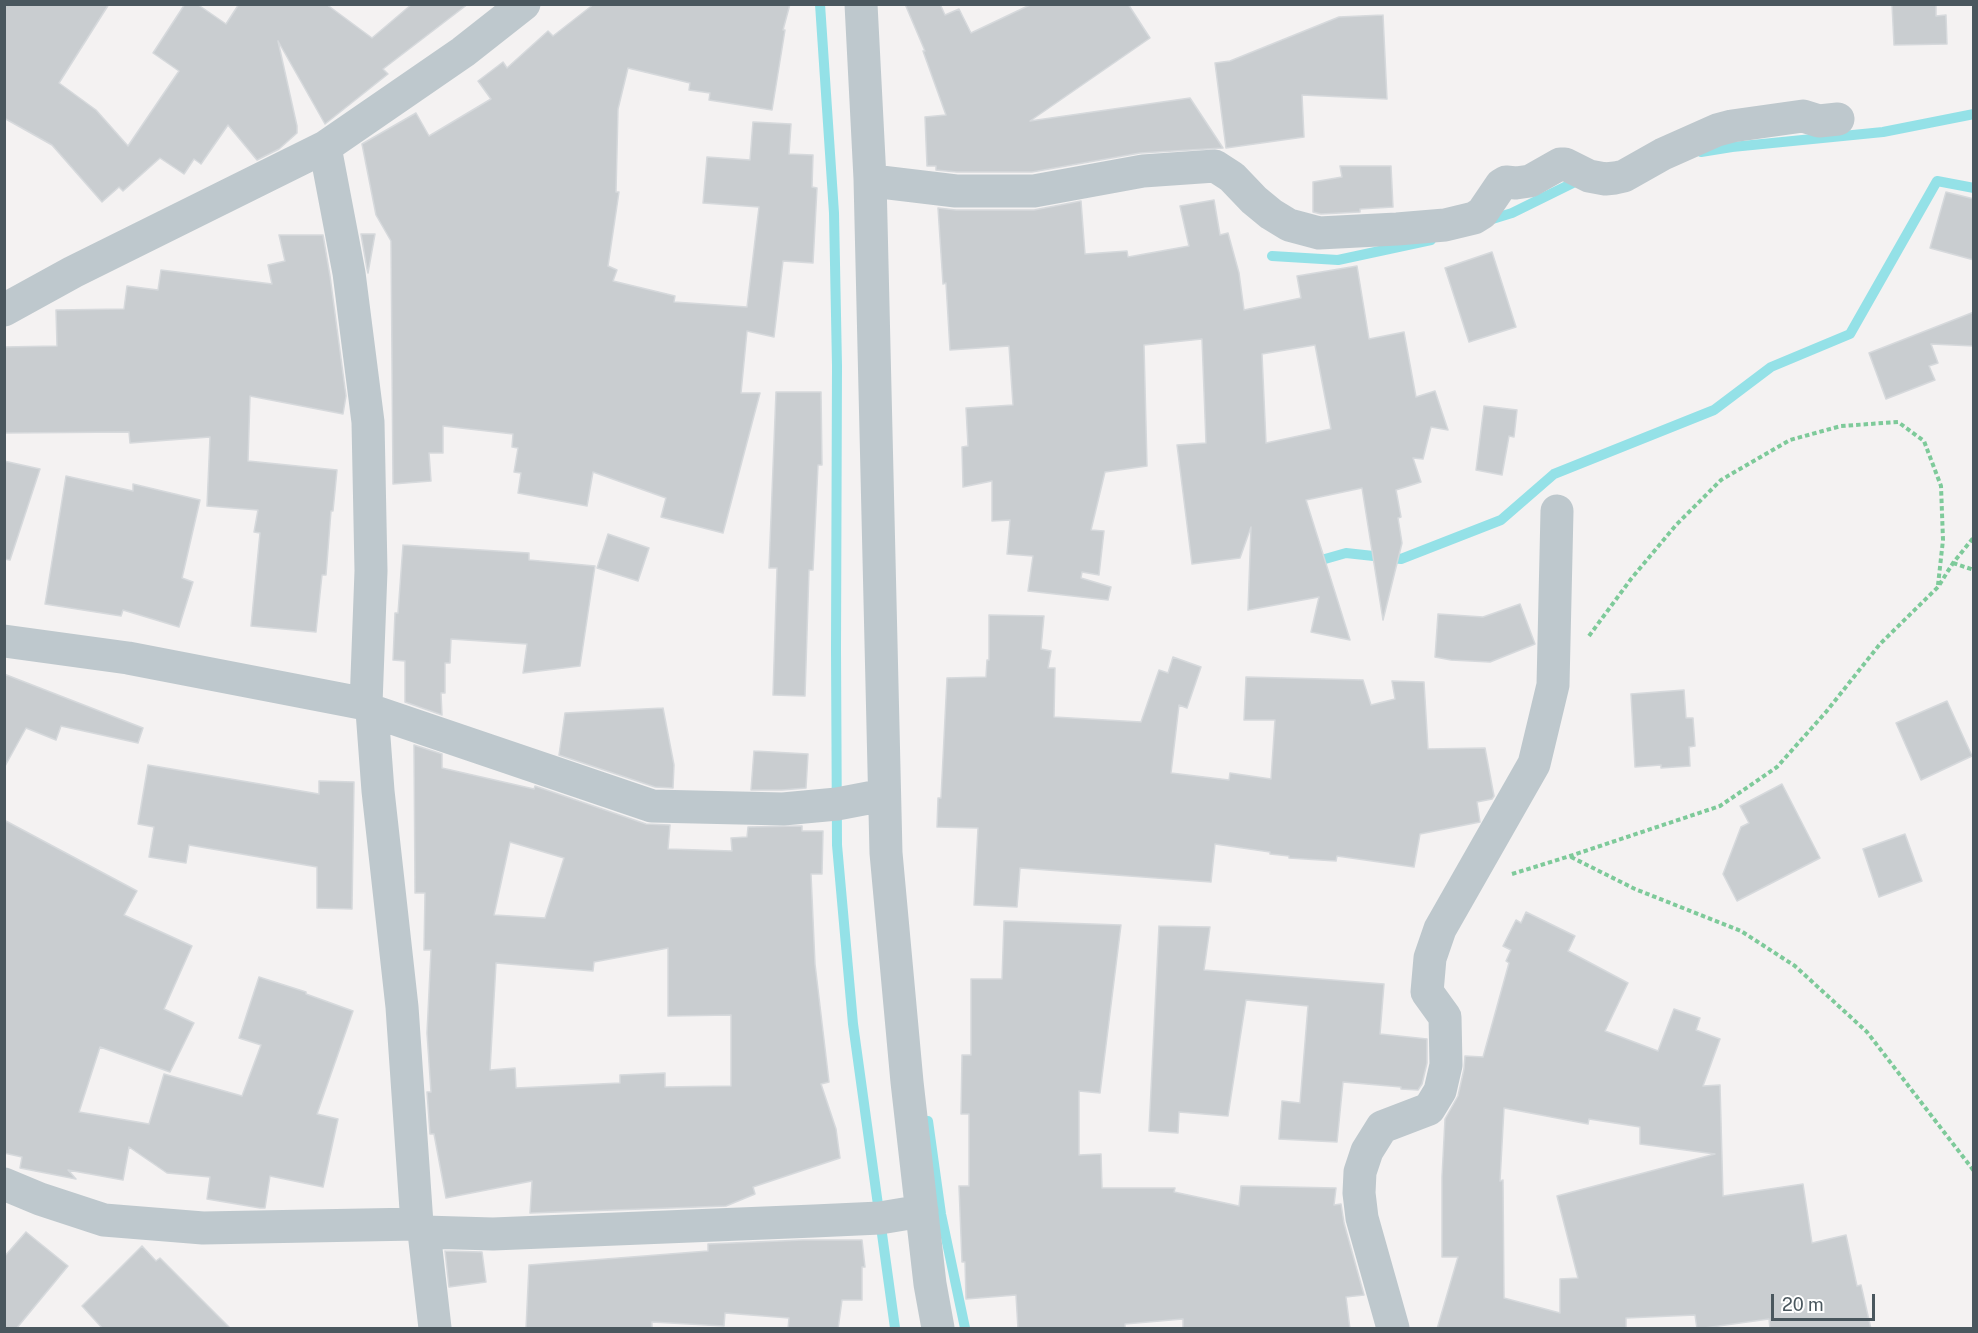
<!DOCTYPE html>
<html>
<head>
<meta charset="utf-8">
<style>
	body { margin:0 }
	#map { position:relative; width:1978px; height:1333px; overflow:hidden; background:#f4f2f2; font-family:"Public Sans",sans-serif }
	canvas { display:block }
	.frame { position:absolute; inset:0; border:6px solid #4a575e; pointer-events:none }
	.scale { position:absolute; left:1771px; top:1294px; width:104px; height:27px; box-sizing:border-box; border:3px solid #4a575e; border-top:0; padding-left:8px; font-size:18px; line-height:21px; white-space:nowrap; color:#4a575e; -webkit-text-stroke:4px #fff; paint-order:stroke }
</style>
</head>
<body>
<div id="map">
<canvas width="1978" height="1333"></canvas>
<div class="frame"></div>
<div class="scale">20 m</div>
</div>
<script>
const c = document.querySelector('canvas').getContext('2d');
c.lineJoin = 'round';
function shape(rows) {
  const path = new Path2D();
  for (const r of rows) {
    path.moveTo(r[0], r[1]);
    for (let i = 2; i < r.length; i += 2) path.lineTo(r[i], r[i + 1]);
  }
  return path;
}
function trace(path, color, width, dash) {
  c.strokeStyle = color;
  c.lineWidth = width;
  c.lineCap = dash ? 'butt' : 'round';
  c.setLineDash(dash || []);
  c.stroke(path);
}
function fillPath(path, color) {
  c.fillStyle = color;
  c.fill(path, 'evenodd');
}
const stream = shape([
	[820,4,834,213,837,366,836,649,837,845,853,1024,895,1328],
	[1701,152,1732,147,1883,132,1974,114],
	[1486,221,1512,213,1581,179],
	[1272,256,1338,260,1431,240],
	[1318,561,1346,553,1401,559,1501,520,1554,474,1714,410,1771,367,1850,334,1937,181,1974,188],
	[928,1121,941,1214,965,1328]
]);
const building = shape([
	[4,4,109,4,59,83,96,110,128,146,179,71,153,53,185,4,197,4,226,24,239,4,326,4,372,38,412,4,468,4,383,69,388,74,325,124,278,41,297,126,297,133,279,149,257,160,228,125,201,164,194,159,184,174,160,158,123,191,119,187,102,202,52,145,4,118,4,4],
	[594,4,790,4,783,30,785,30,772,110,709,100,710,93,689,90,690,83,628,68,618,109,616,192,619,192,608,266,617,270,613,281,675,296,674,302,747,307,759,207,703,203,707,157,750,160,753,122,791,124,789,154,813,155,812,187,817,188,813,263,783,261,774,337,747,331,741,393,760,393,723,533,661,517,666,498,593,472,587,506,518,493,521,473,514,472,518,448,512,447,513,434,443,426,443,453,429,453,431,481,393,484,391,241,376,215,362,144,416,113,429,136,491,99,478,81,503,62,507,68,548,31,553,36,594,4],
	[905,4,940,4,945,15,959,9,971,33,1032,4,1128,4,1150,38,1030,121,1190,98,1223,148,1140,153,1032,172,957,172,936,170,936,166,927,166,925,117,946,115,923,51,925,51,905,4],
	[1892,4,1936,4,1936,16,1946,15,1947,44,1894,45,1892,4],
	[1383,15,1387,99,1302,95,1304,137,1226,148,1215,63,1230,61,1339,17,1383,15],
	[1340,166,1391,166,1393,207,1360,209,1360,212,1321,214,1313,212,1313,182,1342,177,1340,166],
	[1946,192,1974,199,1974,260,1930,248,1946,192],
	[1214,200,1220,235,1228,233,1239,273,1244,310,1301,298,1297,276,1357,266,1369,339,1404,332,1416,397,1435,391,1448,430,1431,427,1423,459,1413,458,1421,482,1396,490,1401,517,1398,518,1402,543,1383,620,1362,488,1306,500,1350,640,1311,632,1319,597,1248,610,1251,527,1240,558,1192,564,1177,445,1206,443,1202,339,1144,345,1147,466,1105,472,1091,530,1104,531,1099,575,1082,572,1081,578,1111,587,1108,600,1028,591,1033,556,1007,554,1010,520,992,521,992,481,963,487,962,447,968,446,966,408,1013,405,1009,346,950,350,946,283,943,284,938,208,956,210,1034,210,1081,201,1085,254,1127,251,1128,257,1189,246,1180,206,1214,200],
	[1315,345,1331,429,1266,443,1262,354,1315,345],
	[361,234,375,234,368,273,367,269,361,234],
	[279,235,323,235,330,276,346,396,343,414,250,396,248,461,337,470,333,511,331,511,326,575,322,575,316,632,251,626,260,533,254,532,258,510,207,506,210,437,130,443,129,432,4,433,4,347,57,346,56,310,124,309,127,286,158,290,161,270,272,284,268,265,285,261,279,235],
	[1492,252,1516,327,1469,342,1445,268,1492,252],
	[1974,312,1974,346,1931,344,1938,363,1929,366,1935,380,1886,399,1869,353,1974,312],
	[776,392,821,392,822,465,818,465,813,570,809,570,805,696,773,695,777,568,769,568,776,392],
	[1484,406,1517,410,1514,437,1509,436,1502,475,1476,470,1484,406],
	[4,461,40,469,10,560,4,559,4,461],
	[66,476,133,491,133,484,200,500,182,578,193,582,179,627,123,610,121,616,45,604,66,476],
	[608,534,649,548,638,581,597,568,608,534],
	[403,545,529,553,529,560,595,566,580,666,523,673,527,644,451,639,450,663,445,663,445,693,441,693,442,715,405,702,405,661,393,660,395,613,398,613,403,545],
	[1520,604,1535,644,1490,662,1451,660,1435,657,1438,614,1483,617,1520,604],
	[989,615,1044,616,1041,649,1051,651,1048,668,1055,668,1054,717,1141,722,1159,670,1168,673,1173,657,1201,667,1187,708,1179,705,1171,773,1229,780,1230,773,1271,779,1275,720,1244,720,1246,677,1363,680,1371,705,1395,699,1392,681,1424,682,1428,749,1485,748,1494,796,1492,799,1477,802,1480,822,1420,834,1414,867,1337,856,1336,861,1289,858,1289,856,1270,854,1270,852,1215,844,1211,882,1020,868,1017,907,974,905,978,828,937,827,938,798,941,798,947,678,986,677,987,660,989,660,989,615],
	[4,674,143,728,138,743,61,726,56,740,26,728,4,768,4,674],
	[1684,690,1686,718,1693,718,1695,746,1689,747,1690,766,1661,768,1661,765,1635,767,1631,694,1684,690],
	[1947,701,1972,756,1921,780,1896,723,1947,701],
	[663,708,674,765,673,788,655,787,559,755,565,713,663,708],
	[414,745,442,754,442,768,534,789,535,786,646,824,670,825,668,849,732,851,731,838,747,837,748,827,802,826,802,831,823,831,822,874,811,874,815,964,829,1082,821,1084,836,1129,840,1158,753,1187,755,1194,726,1206,530,1213,532,1181,446,1198,434,1134,430,1134,427,1092,431,1092,427,1033,431,950,424,950,425,893,415,893,414,745],
	[510,842,564,858,545,918,494,915,510,842],
	[668,948,668,1016,731,1015,731,1086,665,1087,665,1073,620,1075,620,1083,516,1088,515,1068,490,1070,496,963,593,971,594,962,668,948],
	[754,751,808,754,806,788,782,790,751,790,754,751],
	[148,765,319,794,319,781,354,782,352,909,317,908,317,867,189,845,186,863,149,857,154,827,138,824,148,765],
	[1782,784,1820,858,1737,901,1723,874,1741,827,1749,823,1740,806,1782,784],
	[4,820,137,891,124,915,192,946,164,1009,194,1023,170,1072,100,1047,79,1112,149,1124,164,1074,242,1096,261,1045,239,1038,259,977,306,992,306,994,353,1011,317,1114,338,1119,323,1187,270,1176,265,1208,260,1208,207,1199,210,1177,167,1173,129,1147,123,1180,68,1170,76,1179,20,1168,22,1157,4,1153,4,820],
	[1905,834,1922,881,1879,897,1863,849,1905,834],
	[1526,912,1575,936,1568,951,1628,983,1605,1031,1658,1051,1674,1009,1700,1018,1696,1030,1720,1039,1703,1086,1720,1085,1723,1196,1803,1184,1812,1243,1846,1235,1857,1286,1861,1285,1871,1329,1770,1329,1769,1319,1697,1329,1695,1315,1626,1318,1626,1329,1437,1329,1458,1257,1442,1257,1442,1177,1445,1119,1458,1096,1464,1069,1465,1056,1483,1057,1509,963,1506,961,1511,950,1503,946,1516,920,1521,923,1526,912],
	[1504,1108,1588,1124,1589,1119,1640,1127,1640,1144,1715,1154,1557,1196,1578,1278,1560,1279,1560,1313,1504,1298,1503,1180,1500,1181,1504,1108],
	[1004,921,1121,925,1100,1093,1079,1091,1079,1155,1101,1154,1102,1188,1175,1188,1174,1192,1239,1206,1241,1186,1336,1188,1334,1205,1341,1204,1344,1223,1364,1295,1346,1297,1350,1329,1183,1329,1183,1319,1125,1324,1125,1329,1018,1329,1016,1295,966,1299,965,1262,962,1262,959,1186,969,1186,969,1114,961,1114,962,1055,971,1055,971,979,1002,979,1004,921],
	[1159,926,1210,927,1204,970,1384,984,1380,1034,1427,1039,1427,1063,1422,1084,1418,1090,1401,1089,1401,1087,1343,1082,1337,1142,1279,1139,1282,1101,1300,1103,1308,1006,1246,1000,1228,1116,1179,1112,1178,1133,1149,1131,1159,926],
	[26,1232,68,1266,16,1329,4,1329,4,1257,26,1232],
	[803,1240,862,1240,865,1267,862,1267,862,1300,842,1300,838,1329,788,1329,789,1318,725,1313,724,1326,652,1322,652,1329,526,1329,529,1265,708,1251,708,1244,803,1240],
	[142,1246,156,1261,160,1258,231,1329,103,1329,82,1306,142,1246],
	[445,1251,482,1252,486,1282,449,1287,445,1251]
]);
const path = shape([
	[1953,563,1974,570],
	[1589,636,1631,579,1676,525,1721,480,1790,440,1841,426,1898,422,1924,441,1941,486,1943,540,1938,585],
	[1571,857,1635,889,1741,931,1795,966,1867,1032,1974,1171],
	[1512,874,1570,856,1720,806,1777,767,1826,712,1880,644,1938,587,1953,563,1974,537]
]);
const minor = shape([
	[861,4,870,179,886,853,907,1082,930,1284,938,1328],
	[325,147,349,273,368,422,371,571,366,704,372,711,378,791,402,1007,417,1224,424,1232,435,1328],
	[870,179,881,182,956,191,1034,191,1143,171,1215,166,1232,177,1254,200,1271,214,1289,225,1319,233,1397,229,1445,225,1474,218,1482,213,1501,185,1506,182,1516,183,1530,181,1560,164,1565,164,1589,176,1605,179,1615,178,1624,176,1663,154,1717,130,1732,126,1803,116,1819,121,1838,119],
	[4,310,73,272,325,147,463,52,524,4],
	[4,641,128,658,366,704],
	[372,711,652,806,783,809,837,804,884,795],
	[4,1184,40,1199,104,1220,203,1228,417,1224],
	[424,1232,493,1234,814,1221,880,1218,922,1211],
	[1393,1328,1362,1218,1359,1193,1360,1172,1367,1151,1382,1127,1429,1109,1440,1091,1446,1065,1445,1017,1427,992,1430,958,1440,929,1534,764,1553,685,1557,511]
]);
trace(stream, '#94e1e7', 10);
fillPath(building, '#c9cdd0');
trace(building, '#d6d9dc', 1.5);
trace(path, '#7eca9a', 4, [4.5, 3]);
trace(minor, '#bec8cd', 33);
</script>
</body>
</html>
